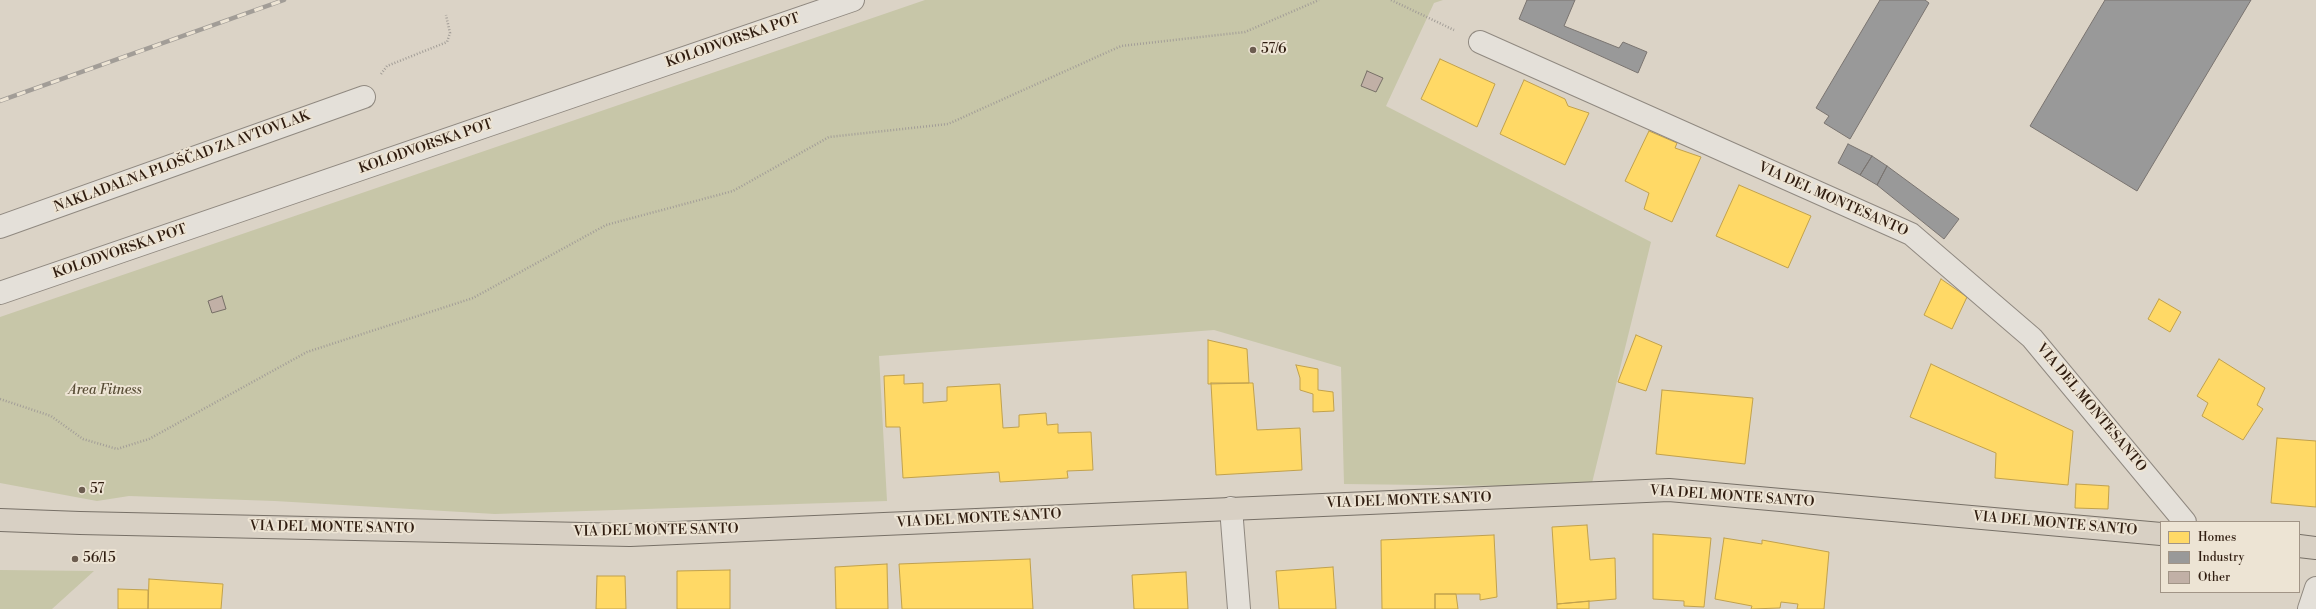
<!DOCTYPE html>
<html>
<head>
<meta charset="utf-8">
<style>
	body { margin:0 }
	#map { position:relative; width:2316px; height:609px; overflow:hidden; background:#dbd3c6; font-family:"Libre Bodoni",serif }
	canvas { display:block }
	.legend { position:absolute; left:2160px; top:521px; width:140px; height:72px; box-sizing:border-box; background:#ede4d4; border:1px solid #a19486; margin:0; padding:5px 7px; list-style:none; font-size:12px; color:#301d10 }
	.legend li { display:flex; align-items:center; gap:8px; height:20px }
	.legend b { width:20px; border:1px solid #a19486 }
</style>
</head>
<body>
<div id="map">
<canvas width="2316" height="609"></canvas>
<ul class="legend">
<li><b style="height:11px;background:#ffd966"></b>Homes</li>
<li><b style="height:11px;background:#999"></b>Industry</li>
<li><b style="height:11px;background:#c1b0a6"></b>Other</li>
</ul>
</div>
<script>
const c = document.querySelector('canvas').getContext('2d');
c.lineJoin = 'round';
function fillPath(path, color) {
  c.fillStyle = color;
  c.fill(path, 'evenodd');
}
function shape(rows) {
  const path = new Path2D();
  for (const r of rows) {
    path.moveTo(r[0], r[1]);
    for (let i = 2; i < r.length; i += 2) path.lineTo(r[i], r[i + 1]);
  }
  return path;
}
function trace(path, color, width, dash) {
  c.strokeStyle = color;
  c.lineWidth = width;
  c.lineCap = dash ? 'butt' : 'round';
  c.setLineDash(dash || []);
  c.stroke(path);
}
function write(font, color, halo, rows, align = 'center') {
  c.font = font + ' "Libre Bodoni",serif';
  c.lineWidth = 4;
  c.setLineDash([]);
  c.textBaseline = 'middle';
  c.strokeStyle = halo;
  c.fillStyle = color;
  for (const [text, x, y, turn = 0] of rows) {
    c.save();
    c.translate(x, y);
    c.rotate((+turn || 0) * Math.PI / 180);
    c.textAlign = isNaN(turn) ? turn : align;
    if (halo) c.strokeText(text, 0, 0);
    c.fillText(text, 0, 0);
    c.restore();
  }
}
const green = shape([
	[925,0,1443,0,1434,3,1386,106,1651,242,1591,487,1344,484,1341,367,1214,330,879,356,887,501,495,514,275,501,129,496,97,501,0,483,0,317],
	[0,570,94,571,52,609,0,609]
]);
const homes = shape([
	[1440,59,1495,84,1477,127,1421,99,1440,59],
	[1524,80,1565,99,1568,106,1589,113,1565,165,1500,134,1524,80],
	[1649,131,1677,143,1675,148,1701,157,1672,222,1644,209,1649,193,1625,181,1649,131],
	[1739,185,1811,216,1788,268,1716,236,1739,185],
	[1941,279,1967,297,1952,329,1924,315,1941,279],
	[2159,299,2181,312,2170,332,2148,319,2159,299],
	[1636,335,1662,346,1646,391,1618,382,1636,335],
	[1208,340,1247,349,1249,383,1208,384,1208,340],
	[2219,359,2265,388,2257,405,2263,409,2243,440,2202,416,2208,403,2197,396,2219,359],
	[1931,364,2073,431,2068,485,1995,478,1996,453,1910,417,1931,364],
	[1296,365,1318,369,1318,390,1333,392,1334,411,1313,412,1313,394,1300,390,1300,378,1296,365],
	[904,375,904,384,923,383,923,403,947,401,947,387,1000,384,1003,428,1019,427,1019,415,1046,413,1047,425,1058,424,1058,433,1091,432,1093,470,1067,471,1068,478,1000,482,999,472,903,478,900,427,886,427,884,376,904,375],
	[1211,383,1253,383,1257,430,1300,428,1302,470,1216,475,1211,383],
	[1662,390,1753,398,1745,464,1656,454,1662,390],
	[2277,438,2316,441,2316,507,2271,503,2277,438],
	[2076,484,2109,486,2108,509,2075,508,2076,484],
	[1587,525,1590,560,1615,558,1616,599,1557,604,1552,527,1587,525],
	[1653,534,1711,538,1704,607,1684,606,1684,601,1653,599,1653,534],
	[1494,535,1497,597,1480,600,1480,594,1435,594,1435,609,1382,609,1381,540,1494,535],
	[1724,538,1762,544,1762,540,1829,552,1824,609,1797,609,1798,604,1781,602,1780,608,1751,609,1752,606,1715,599,1724,538],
	[1030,559,1033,609,902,609,899,564,1030,559],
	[887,564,888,609,836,609,835,567,887,564],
	[1333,567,1336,609,1279,609,1276,571,1333,567],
	[730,570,730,609,677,609,677,571,730,570],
	[1186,572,1188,609,1134,609,1132,575,1186,572],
	[597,576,625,576,626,609,596,609,597,576],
	[149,579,223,584,221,609,148,609,149,579],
	[118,589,148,590,148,609,118,609,118,589],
	[1435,594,1456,594,1458,609,1435,609,1435,594],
	[1589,601,1589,609,1557,609,1557,604,1589,601]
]);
const industry = shape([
	[1527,0,1575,0,1564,26,1619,48,1623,42,1647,52,1638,73,1519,19,1527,0],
	[1880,0,1925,0,1929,3,1850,139,1824,123,1829,116,1816,108,1880,0],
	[2105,0,2251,0,2137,191,2030,126,2105,0],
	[1848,144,1872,156,1860,175,1838,163,1848,144],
	[1872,156,1887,166,1877,185,1860,175,1872,156],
	[1887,166,1959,219,1944,239,1877,185,1887,166]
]);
const building = shape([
	[1367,71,1383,78,1376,92,1361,86,1367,71],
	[222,296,226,309,212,313,208,301,222,296]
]);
const path = shape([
	[1391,0,1454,30],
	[381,74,387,66,447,42,450,33,446,15],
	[0,399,51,416,83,439,117,449,149,439,307,352,473,298,606,225,733,191,829,137,948,124,1121,46,1245,32,1319,0]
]);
const minor = shape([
	[1480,42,1911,234,2032,338,2185,522],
	[0,227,364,97],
	[0,293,853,0],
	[1231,508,1239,609],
	[2309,609,2316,588]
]);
const major = shape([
	[0,520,80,523,630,535,1669,490,2161,534],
	[2299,546,2316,548]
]);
const rail = shape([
	[0,101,284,0]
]);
const markers = [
	[1253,50,4,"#6c5d50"],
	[82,490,4,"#6c5d50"],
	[75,559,4,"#6c5d50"]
];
const streetNames = [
	["KOLODVORSKA POT",733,41,-19],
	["KOLODVORSKA POT",426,147,-19],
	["NAKLADALNA PLOŠČAD ZA AVTOVLAK",182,162,-20],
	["VIA DEL MONTESANTO",1833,200,24],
	["KOLODVORSKA POT",120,252,-19],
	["VIA DEL MONTESANTO",2091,408,50],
	["VIA DEL MONTE SANTO",1732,497,4],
	["VIA DEL MONTE SANTO",1409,501,-2],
	["VIA DEL MONTE SANTO",979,519,-3],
	["VIA DEL MONTE SANTO",2055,524,5],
	["VIA DEL MONTE SANTO",332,528,1],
	["VIA DEL MONTE SANTO",656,531,-1]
];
const poiNames = [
	["57/6",1261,50],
	["57",90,490],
	["56/15",83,559]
];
const parkNames = [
	["Area Fitness",105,391]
];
fillPath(green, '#c7c6a8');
fillPath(homes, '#ffd966');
trace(homes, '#c1a14c', 1);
fillPath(industry, '#999');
trace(industry, '#7a7470', 1);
fillPath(building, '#c1b0a6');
trace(building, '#777067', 1);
trace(minor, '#908980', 24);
trace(major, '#777067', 24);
trace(path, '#a29d97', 2.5, [1, 2]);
trace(minor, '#e4e0d9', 22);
trace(major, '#d8d0c4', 22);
trace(rail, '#a29d97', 4.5);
trace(rail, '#ede4d4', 3, [9]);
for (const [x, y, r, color] of markers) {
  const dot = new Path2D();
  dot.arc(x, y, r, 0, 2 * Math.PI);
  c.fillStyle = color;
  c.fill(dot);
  trace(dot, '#ede4d4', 1.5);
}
write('14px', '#301d10', '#ede4d4', streetNames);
write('14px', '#301d10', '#ede4d4', poiNames, 'left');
write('italic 14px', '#584d36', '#ede4d4', parkNames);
</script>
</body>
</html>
